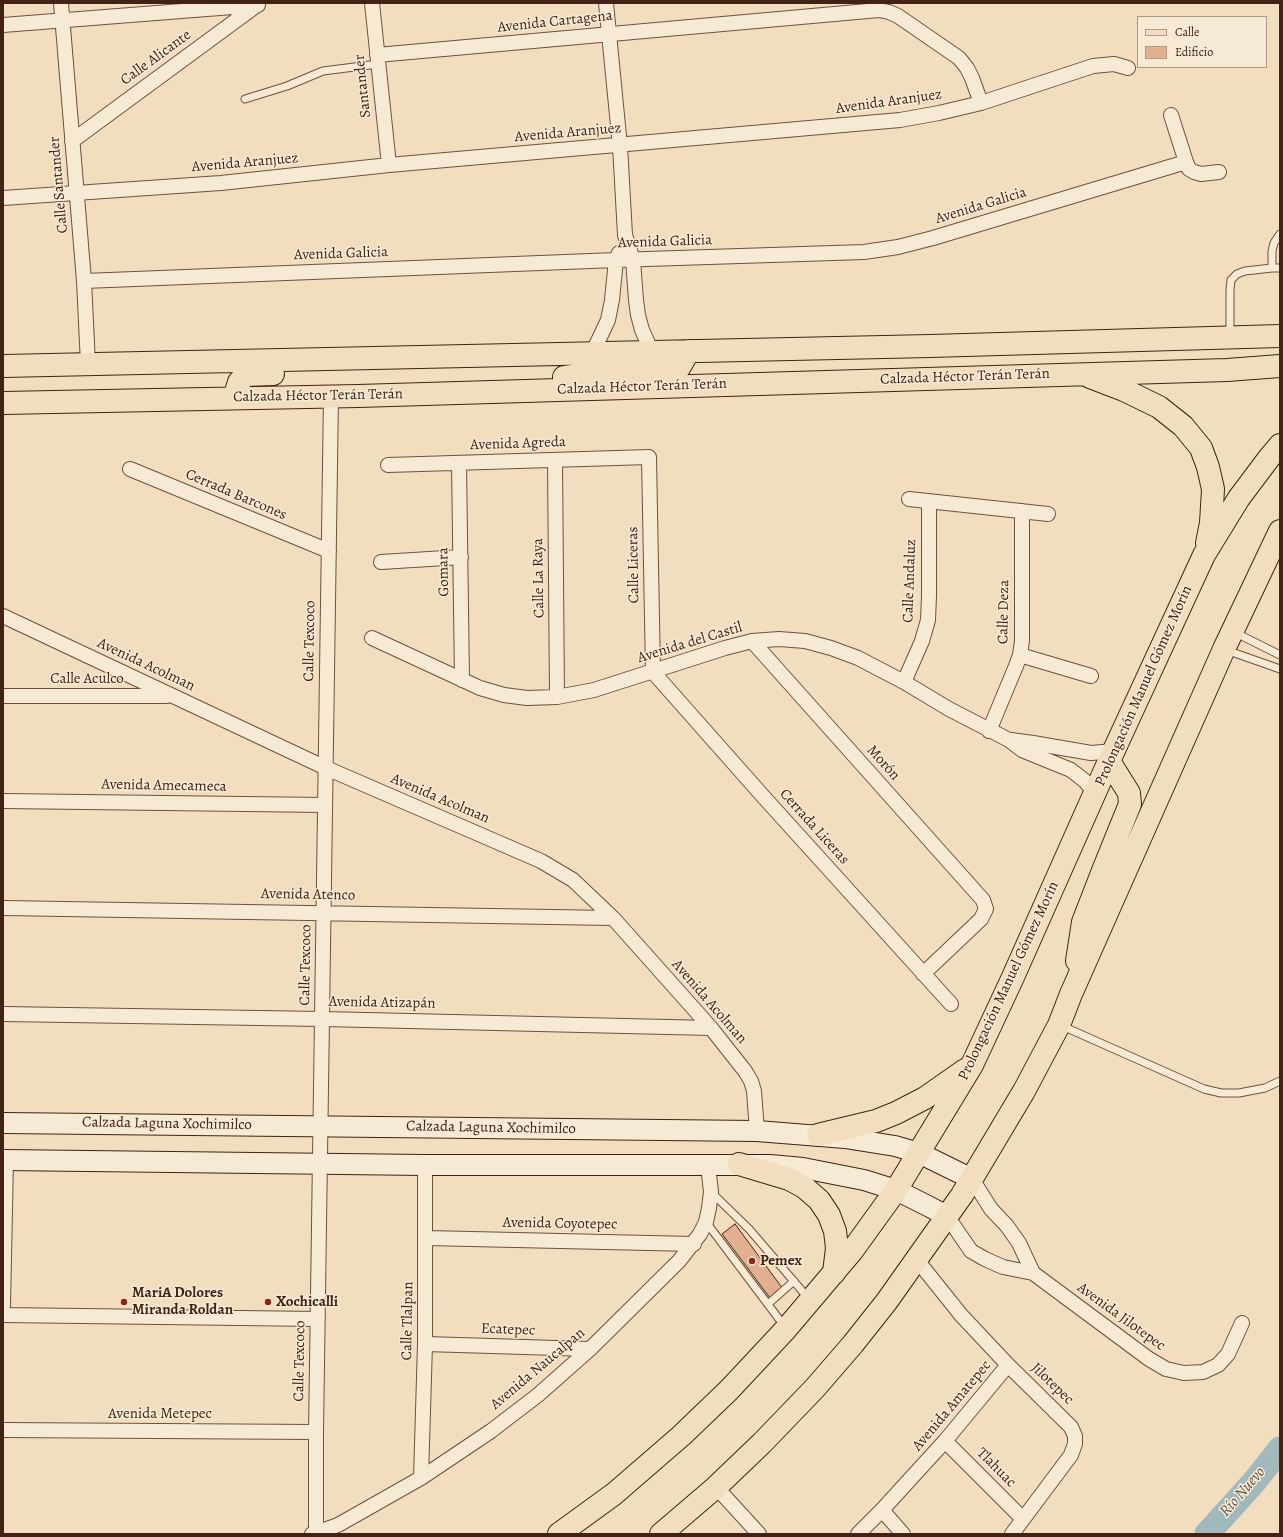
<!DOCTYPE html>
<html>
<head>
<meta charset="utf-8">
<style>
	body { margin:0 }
	#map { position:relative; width:1283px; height:1537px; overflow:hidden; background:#f2debe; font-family:Alegreya,serif }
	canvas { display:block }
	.frame { position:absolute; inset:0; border:4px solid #412214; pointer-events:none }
	.legend { position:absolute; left:1137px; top:16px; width:130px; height:52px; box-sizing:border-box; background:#f7ead5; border:1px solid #ae9a88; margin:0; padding:5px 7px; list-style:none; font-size:12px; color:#412214 }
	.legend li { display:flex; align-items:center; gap:8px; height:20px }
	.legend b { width:20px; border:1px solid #ae9a88 }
</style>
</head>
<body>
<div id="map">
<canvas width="1283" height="1537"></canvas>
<div class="frame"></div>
<ul class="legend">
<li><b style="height:5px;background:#f2debe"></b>Calle</li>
<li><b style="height:11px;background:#e3af91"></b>Edificio</li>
</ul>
</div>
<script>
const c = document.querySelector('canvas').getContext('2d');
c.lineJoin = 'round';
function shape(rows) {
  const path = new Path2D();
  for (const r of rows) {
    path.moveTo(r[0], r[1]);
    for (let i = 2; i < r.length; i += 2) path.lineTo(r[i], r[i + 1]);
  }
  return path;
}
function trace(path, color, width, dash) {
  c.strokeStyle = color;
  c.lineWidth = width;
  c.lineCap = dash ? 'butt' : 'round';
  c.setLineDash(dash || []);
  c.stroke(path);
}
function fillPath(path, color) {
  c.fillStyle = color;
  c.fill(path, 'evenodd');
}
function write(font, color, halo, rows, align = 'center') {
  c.font = font + ' Alegreya,serif';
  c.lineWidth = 3;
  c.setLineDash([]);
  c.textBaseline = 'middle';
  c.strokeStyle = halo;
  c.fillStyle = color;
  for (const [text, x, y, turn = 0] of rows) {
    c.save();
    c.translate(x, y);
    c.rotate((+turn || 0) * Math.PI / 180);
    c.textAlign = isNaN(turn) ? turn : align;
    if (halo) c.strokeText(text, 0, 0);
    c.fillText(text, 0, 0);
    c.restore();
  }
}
const river = shape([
	[1207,1534,1254,1482,1280,1449]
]);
const building = shape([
	[735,1224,783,1289,770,1298,722,1234,735,1224]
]);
const lane = shape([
	[245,99,287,86,323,71,378,64],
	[1280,234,1274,243,1272,251,1272,268,1280,268],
	[1230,335,1230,290,1231,280,1237,274,1245,271,1272,268],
	[1234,632,1280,655],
	[1226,650,1280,669],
	[1060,1025,1204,1089,1221,1093,1239,1093,1265,1088,1280,1081],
	[711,1192,749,1229,809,1299],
	[706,1222,785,1327],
	[768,1304,794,1281]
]);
const street = shape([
	[61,3,84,281,88,364],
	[372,3,389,165],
	[606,3,620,146,625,235,633,260,636,300,638,315,642,330,652,352],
	[3,25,258,5],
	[377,55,879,10,889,12,898,16,959,58,967,68,972,78,981,103],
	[1171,115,1186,162,1189,169,1194,172,1201,174,1219,172],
	[72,141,257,5],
	[3,198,221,183,389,165,900,120,939,113,981,103,1093,66,1114,64,1128,68],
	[84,281,616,260,864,252,898,247,933,238,1186,162],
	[592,354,608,320,612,300,616,260,619,253],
	[555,460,557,697],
	[459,463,462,680],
	[388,465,649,457,653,672,761,794,951,1004],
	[130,469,329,551],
	[909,499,1048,514],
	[381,562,461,557],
	[3,616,326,768,541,861,573,880,613,918,711,1028,745,1071,751,1081,754,1091,757,1131],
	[372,638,480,688,504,695,527,698,557,697,594,690,725,648,752,641,779,639,805,641,831,648,858,658,904,682,949,709,1009,740,1022,750,1071,770,1085,781,1096,794],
	[752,641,983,900,986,909,981,919,923,974],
	[1020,655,1091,676],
	[904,682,922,641,928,620,929,596,929,501],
	[3,696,167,696],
	[989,731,1016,666,1020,655,1022,641,1022,511],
	[1011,740,1033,743,1091,753,1114,751],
	[3,801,325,805],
	[3,908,613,918],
	[3,1014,323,1019,711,1028],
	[972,1179,991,1209,1007,1226,1019,1243,1033,1273],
	[947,1216,971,1251,985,1259,1003,1267,1033,1273,1149,1359,1166,1369,1184,1373,1203,1372,1218,1365,1228,1354,1242,1323],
	[426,1238,694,1244],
	[917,1260,961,1315,1008,1365,1071,1427,1075,1436,1075,1444,1071,1455,1012,1534],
	[3,1306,6,1160],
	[3,1315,318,1319],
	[425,1344,590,1349],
	[3,1430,316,1432],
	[945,1441,1023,1519],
	[421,1478,425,1344,425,1165],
	[716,1487,759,1534],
	[882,1510,903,1534],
	[312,1534,338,1525,421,1478,491,1431,538,1395,590,1349,679,1261,700,1234,706,1222,709,1208,711,1192,708,1165],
	[316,1534,316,1432,331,396],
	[858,1534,882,1510,945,1441,1008,1365]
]);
const secondary = shape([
	[3,1123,757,1131,845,1138,895,1146,919,1153,972,1179],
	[3,1160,425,1165,770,1165,803,1168,864,1180,896,1190,926,1205,947,1216]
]);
const primary = shape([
	[3,366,930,346,1280,336],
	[564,377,590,373,676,370,679,368,689,351],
	[1090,377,1124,390,1159,407,1183,426,1201,448,1208,467,1213,489,1211,523,1207,543],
	[234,398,239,382,246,375,273,374],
	[3,403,358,396,1227,370,1280,366],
	[1077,961,1083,922,1104,868,1130,804,1129,793,1109,761],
	[818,1135,876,1121,896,1113,925,1098,965,1070],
	[739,1164,789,1179,804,1187,819,1200,829,1215,835,1231,837,1248,834,1273],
	[559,1534,614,1494,681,1436,729,1390,786,1329,852,1251,896,1190,972,1065,1013,977,1109,761,1204,555,1239,498,1269,458,1280,445],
	[661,1534,716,1487,762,1443,815,1388,853,1344,887,1301,962,1195,1024,1091,1059,1025,1071,994,1224,649,1280,531]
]);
const markers = [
	[752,1261,4,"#8f2418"],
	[124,1302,4,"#8f2418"],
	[268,1302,4,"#8f2418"]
];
const streetNames = [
	["Avenida Cartagena",555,22,-6],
	["Calle Alicante",156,58,-36],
	["Santander",363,86,-96],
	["Avenida Aranjuez",889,102,-8],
	["Avenida Aranjuez",568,133,-5],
	["Avenida Aranjuez",245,163,-5],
	["Calle Santander",59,185,-95],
	["Avenida Galicia",981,206,-17],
	["Avenida Galicia",665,242,-2],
	["Avenida Galicia",341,254,-2],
	["Calzada Héctor Terán Terán",965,377,-2],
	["Calzada Héctor Terán Terán",642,387,-2],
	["Calzada Héctor Terán Terán",318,396,-1],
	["Avenida Agreda",518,444,-2],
	["Cerrada Barcones",236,495,23],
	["Calle Liceras",634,565,-91],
	["Gomara",444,572,-91],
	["Calle La Raya",539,578,-91],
	["Calle Andaluz",910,581,-88],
	["Calle Deza",1004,612,-89],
	["Calle Texcoco",310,641,-89],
	["Avenida del Castil",690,643,-17],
	["Avenida Acolman",146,665,25],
	["Calle Aculco",87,679],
	["Prolongación Manuel Gómez Morín",1144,686,-66],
	["Morón",883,763,48],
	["Avenida Amecameca",164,786,1],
	["Avenida Acolman",440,799,23],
	["Cerrada Liceras",814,827,48],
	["Avenida Atenco",308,895,1],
	["Calle Texcoco",306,965,-89],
	["Prolongación Manuel Gómez Morín",1009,981,-65],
	["Avenida Acolman",709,1002,49],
	["Avenida Atizapán",382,1003,1],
	["Calzada Laguna Xochimilco",167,1124,1],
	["Calzada Laguna Xochimilco",491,1128,1],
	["Avenida Coyotepec",560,1224,1],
	["Avenida Jilotepec",1121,1317,36],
	["Calle Tlalpan",408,1321,-89],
	["Ecatepec",508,1330,2],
	["Calle Texcoco",300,1361,-89],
	["Avenida Naucalpan",538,1369,-40],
	["Jilotepec",1052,1384,44],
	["Avenida Amatepec",952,1406,-50],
	["Avenida Metepec",160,1414],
	["Tlahuac",996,1468,45]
];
const poiNames = [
	["Pemex",760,1261],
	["MariA Dolores",132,1293],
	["Miranda Roldan",132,1310],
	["Xochicalli",276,1302]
];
const waterNames = [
	["Río Nuevo",1243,1492,-49]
];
trace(river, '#a1b9bd', 25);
fillPath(building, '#e3af91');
trace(building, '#412214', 1);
trace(lane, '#6d513e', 9);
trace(street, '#6d513e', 16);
trace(secondary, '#412214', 22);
trace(primary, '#412214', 24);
trace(lane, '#f7ead5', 7);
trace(street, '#f7ead5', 14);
trace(secondary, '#f7ead5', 20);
trace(primary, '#f2debe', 22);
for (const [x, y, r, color] of markers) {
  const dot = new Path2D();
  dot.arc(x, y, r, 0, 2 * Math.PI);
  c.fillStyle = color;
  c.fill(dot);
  trace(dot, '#f7ead5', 1.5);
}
write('15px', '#412214', '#f7ead5', streetNames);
write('bold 15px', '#412214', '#f7ead5', poiNames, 'left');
write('italic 16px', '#5e4f47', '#f7ead5', waterNames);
</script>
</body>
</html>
